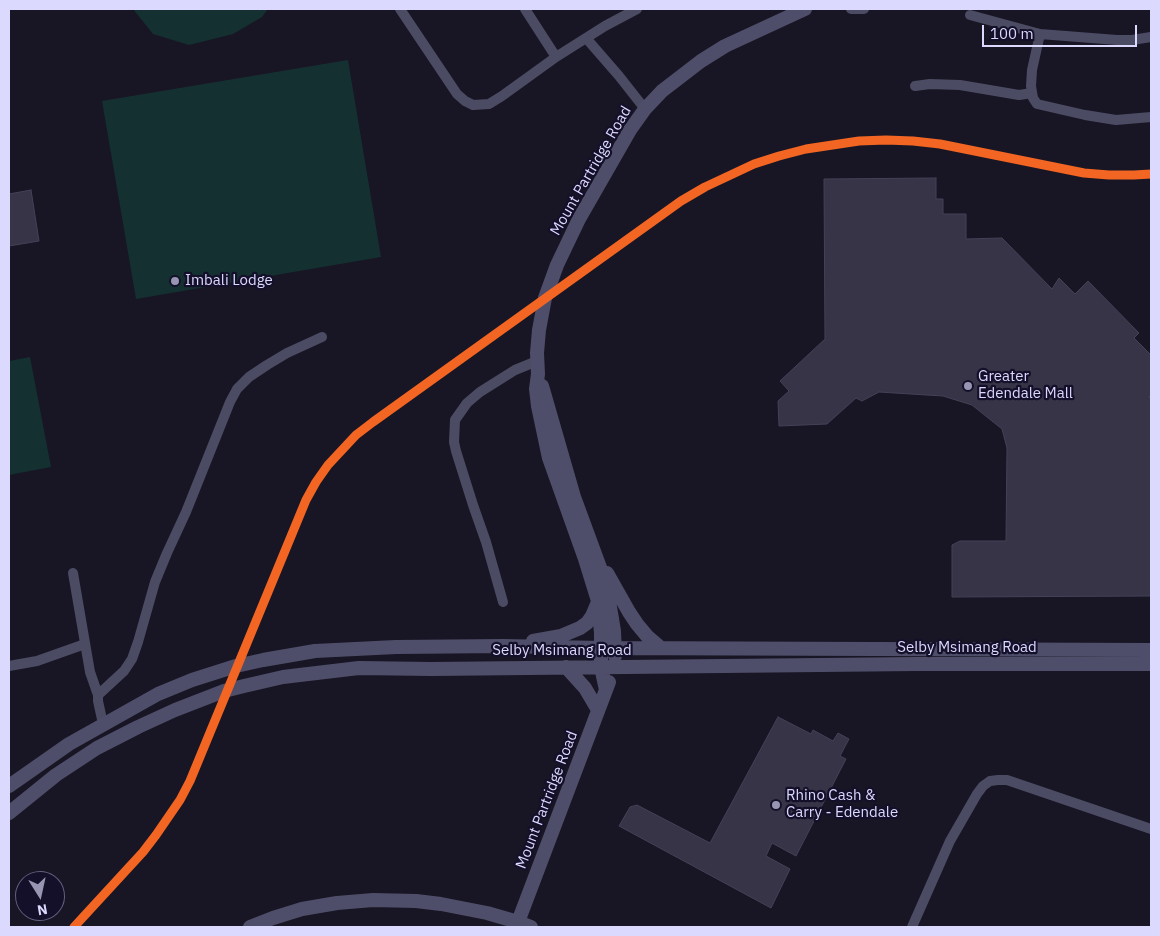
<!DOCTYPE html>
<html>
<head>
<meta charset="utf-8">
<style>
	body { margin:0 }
	#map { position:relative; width:1160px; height:936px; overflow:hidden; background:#181624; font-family:"IBM Plex Sans",sans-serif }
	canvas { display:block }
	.frame { position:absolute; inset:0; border:10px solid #dcd9ff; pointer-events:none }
	.north { position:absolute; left:15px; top:871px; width:50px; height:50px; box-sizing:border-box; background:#14102a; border:1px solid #64607f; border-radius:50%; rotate:170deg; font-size:14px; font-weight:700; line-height:20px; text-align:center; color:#dcd9ff }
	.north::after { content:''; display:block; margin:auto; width:18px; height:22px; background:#9795b2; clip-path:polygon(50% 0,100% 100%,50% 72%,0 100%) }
	.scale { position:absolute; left:982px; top:25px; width:155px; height:22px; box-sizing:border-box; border:2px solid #dcd9ff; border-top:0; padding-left:6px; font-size:15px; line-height:18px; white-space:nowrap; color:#dcd9ff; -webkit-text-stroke:4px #14102a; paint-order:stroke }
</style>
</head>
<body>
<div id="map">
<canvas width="1160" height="936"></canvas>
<div class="frame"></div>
<div class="north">N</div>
<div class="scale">100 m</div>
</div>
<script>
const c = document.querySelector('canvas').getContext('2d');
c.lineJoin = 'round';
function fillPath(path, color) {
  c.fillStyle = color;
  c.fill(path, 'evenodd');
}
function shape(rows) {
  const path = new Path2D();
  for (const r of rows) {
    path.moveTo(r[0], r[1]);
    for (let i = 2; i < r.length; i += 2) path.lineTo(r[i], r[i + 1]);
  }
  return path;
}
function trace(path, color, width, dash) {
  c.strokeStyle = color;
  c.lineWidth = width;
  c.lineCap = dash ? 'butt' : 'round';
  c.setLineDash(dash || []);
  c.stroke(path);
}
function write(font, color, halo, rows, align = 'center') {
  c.font = font + ' "IBM Plex Sans",sans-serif';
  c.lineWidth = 4.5;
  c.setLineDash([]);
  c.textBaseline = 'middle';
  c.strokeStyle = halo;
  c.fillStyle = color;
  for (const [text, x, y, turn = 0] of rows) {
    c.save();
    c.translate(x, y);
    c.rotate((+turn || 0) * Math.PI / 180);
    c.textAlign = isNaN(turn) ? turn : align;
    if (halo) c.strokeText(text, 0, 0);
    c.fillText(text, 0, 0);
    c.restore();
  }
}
const green = shape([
	[133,9,268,9,262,17,233,34,189,45,153,34],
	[348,60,381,257,136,299,102,101],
	[30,357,51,467,9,475,9,361]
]);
const building = shape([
	[936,178,936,199,943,199,943,214,966,214,966,239,1002,238,1052,289,1059,278,1075,294,1088,281,1139,333,1134,338,1151,355,1151,395,1149,397,1151,399,1151,596,952,597,952,545,960,541,1006,541,1007,448,1002,429,972,405,943,396,879,392,862,401,856,398,827,424,779,426,778,401,789,391,780,381,825,339,824,179,936,178],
	[31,190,39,241,9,246,9,194,31,190],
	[778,717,811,734,813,730,833,741,838,733,849,739,840,756,846,759,796,856,772,843,766,856,790,869,771,908,619,826,630,807,637,805,710,843,778,717]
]);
const street = shape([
	[400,9,457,94,465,101,473,105,489,104,502,96,556,57,605,26,637,9],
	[525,9,556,57],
	[851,9,864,9],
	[970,15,1040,34,1117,40,1132,40,1151,37],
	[1040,34,1032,70,1031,86,1033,98,1037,104,1085,115,1116,120,1151,117],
	[586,38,619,76,645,109],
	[915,86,930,84,960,85,1019,95,1032,93],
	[73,573,90,672,98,695],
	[503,602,486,542,473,505,456,451,454,442,455,420,467,403,480,392,515,370,537,361],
	[9,666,37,661,85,644],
	[103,724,98,701,98,695,124,671,132,659,138,642,155,582,167,553,186,512,230,402,237,389,249,377,267,365,287,353,322,337],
	[912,927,950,841,977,794,983,786,990,781,998,780,1007,780,1151,829]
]);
const secondary = shape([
	[542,386,574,497,602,573,609,601,614,631,615,656],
	[607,573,629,612,637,624,647,636,661,648],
	[533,641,561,636,580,628,587,623,592,616,598,602],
	[566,667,585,688,598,710],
	[606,690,601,667,601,633,598,601,585,559,549,458,538,406,536,389,538,374,537,353,539,330,545,298,557,265,579,219,630,130,645,109,662,91,701,61,725,46,805,9],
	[9,786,69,744,158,694,192,680,236,666,263,660,315,651,396,647,503,646,601,648,1151,650],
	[9,813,56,775,97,748,138,727,175,710,224,691,244,686,283,677,325,672,359,668,431,669,917,664,1151,664],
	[518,922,609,682],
	[250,927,273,918,302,909,337,903,373,900,416,901,441,904,487,913,518,922,531,927]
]);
const rail1 = shape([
	[74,927,143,852,156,835,180,800,190,781,306,500,316,482,328,465,356,435,373,422,681,201,705,187,754,164,779,156,806,149,859,141,886,140,913,141,940,144,1084,173,1109,175,1134,175,1151,174]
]);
const markers = [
	[175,281,5,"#9795b2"],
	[968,386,5,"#9795b2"],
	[776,805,5,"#9795b2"]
];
const streetNames = [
	["Mount Partridge Road",591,171,-60],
	["Selby Msimang Road",967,648],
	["Selby Msimang Road",562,651],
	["Mount Partridge Road",547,800,-69]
];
const poiNames = [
	["Imbali Lodge",185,281],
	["Greater",978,377],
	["Edendale Mall",978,394],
	["Rhino Cash &",786,796],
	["Carry - Edendale",786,813]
];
fillPath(green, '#143030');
fillPath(building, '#363446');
trace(building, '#454158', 1);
trace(street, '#4b4b64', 10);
trace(secondary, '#4f4e6a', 14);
trace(rail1, '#f26522', 9);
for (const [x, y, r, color] of markers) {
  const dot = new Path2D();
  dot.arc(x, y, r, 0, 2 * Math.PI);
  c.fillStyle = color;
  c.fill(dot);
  trace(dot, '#14102a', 2);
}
write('15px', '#dcd9ff', '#14102a', streetNames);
write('15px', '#dcd9ff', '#14102a', poiNames, 'left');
</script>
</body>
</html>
